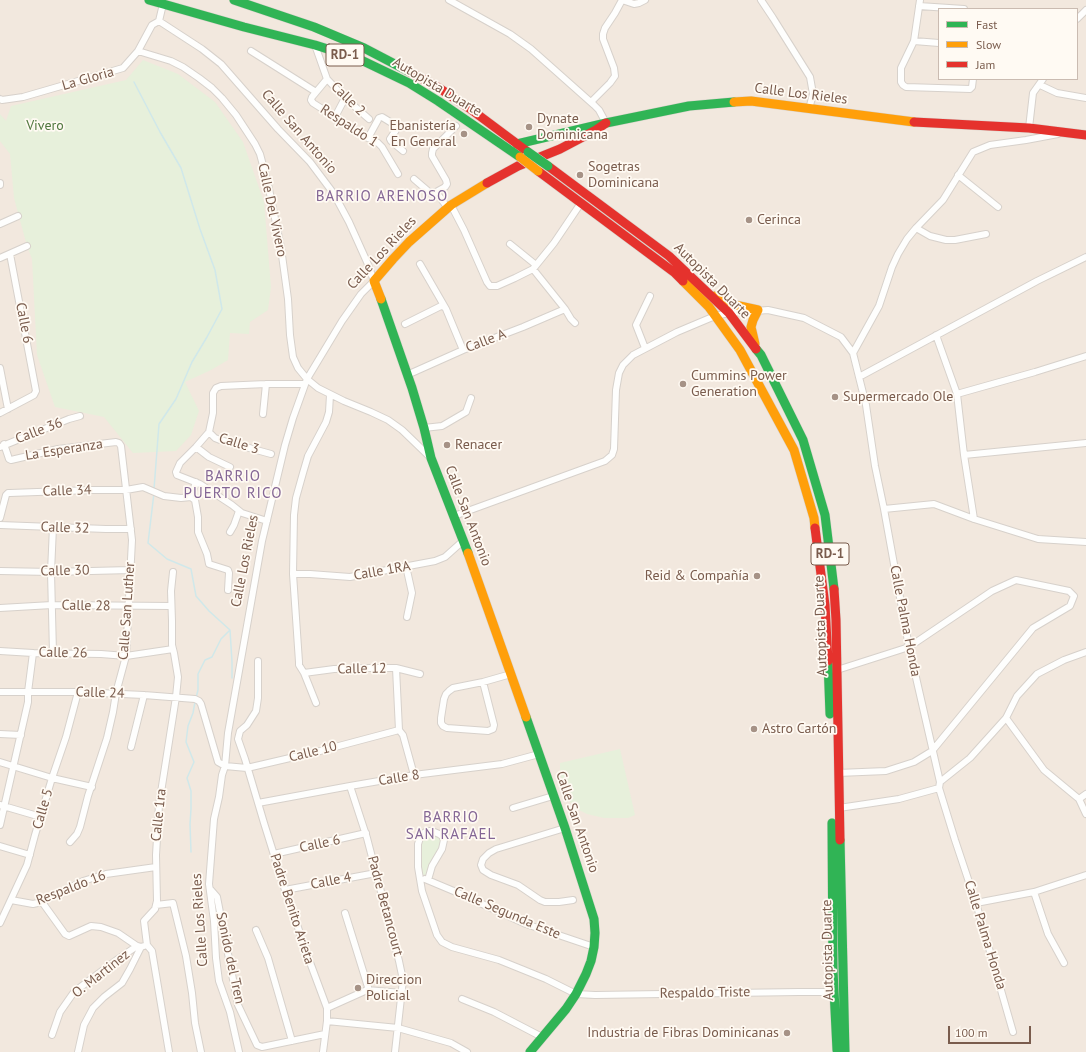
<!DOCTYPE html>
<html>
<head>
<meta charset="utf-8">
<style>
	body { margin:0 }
	#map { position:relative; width:1086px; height:1052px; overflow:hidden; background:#f9f5f0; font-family:"PT Sans",sans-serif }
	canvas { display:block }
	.legend { position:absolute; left:938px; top:8px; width:140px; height:72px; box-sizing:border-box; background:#fffaf3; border:1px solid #cabbb1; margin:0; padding:5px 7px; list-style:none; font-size:12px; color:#7a5c4d }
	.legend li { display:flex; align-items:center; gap:8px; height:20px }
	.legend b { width:20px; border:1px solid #cabbb1 }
	.scale { position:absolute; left:948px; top:1026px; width:83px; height:18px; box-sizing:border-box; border:2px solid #7a5c4d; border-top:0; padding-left:5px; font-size:12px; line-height:14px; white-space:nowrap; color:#7a5c4d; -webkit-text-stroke:3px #fffaf3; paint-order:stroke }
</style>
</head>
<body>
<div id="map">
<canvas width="1086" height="1052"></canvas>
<ul class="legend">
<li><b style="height:5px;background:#30b455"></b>Fast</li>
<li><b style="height:5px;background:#ff9f0a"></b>Slow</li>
<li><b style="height:5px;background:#e5322d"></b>Jam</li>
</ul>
<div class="scale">100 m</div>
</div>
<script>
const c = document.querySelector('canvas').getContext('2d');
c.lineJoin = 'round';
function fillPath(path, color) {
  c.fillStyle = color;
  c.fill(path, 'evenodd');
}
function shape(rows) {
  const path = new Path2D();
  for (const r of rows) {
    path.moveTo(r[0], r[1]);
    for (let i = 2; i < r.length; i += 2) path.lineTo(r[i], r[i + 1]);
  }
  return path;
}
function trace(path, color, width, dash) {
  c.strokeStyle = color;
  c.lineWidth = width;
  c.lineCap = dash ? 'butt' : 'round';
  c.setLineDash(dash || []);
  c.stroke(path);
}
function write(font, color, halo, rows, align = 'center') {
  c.font = font + ' "PT Sans",sans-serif';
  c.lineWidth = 3.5;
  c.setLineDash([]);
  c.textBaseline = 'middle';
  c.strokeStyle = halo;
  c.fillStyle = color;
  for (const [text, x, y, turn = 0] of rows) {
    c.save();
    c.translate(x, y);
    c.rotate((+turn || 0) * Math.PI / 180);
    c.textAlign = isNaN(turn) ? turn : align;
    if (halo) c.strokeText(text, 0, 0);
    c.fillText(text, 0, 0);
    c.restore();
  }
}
const residential = shape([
	[0,0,1086,0,1086,1052,0,1052],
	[939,9,1077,9,1077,79,939,79]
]);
const green = shape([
	[143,60,178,74,215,102,243,142,264,202,271,287,268,310,250,322,249,334,230,333,228,360,211,370,185,382,199,411,191,435,176,451,133,453,104,417,55,407,37,355,32,259,27,246,14,198,10,154,0,141,0,114,6,121,11,106,126,80],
	[620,749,635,815,628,818,604,818,587,814,573,807,565,792,560,773,560,763],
	[425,834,438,835,440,837,443,845,428,874,426,876,421,874,420,854,421,839]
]);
const stream = shape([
	[134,82,160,132,181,168,200,229,215,270,222,309,207,337,192,362,176,399,159,424,154,489],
	[154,493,148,543,167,559,191,569,196,596,209,611,230,630,232,662,232,678],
	[196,698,198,690,198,674,205,660,212,657,221,639,230,630],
	[191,852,190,824,191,809,191,791,187,778,194,762,186,742,188,726,193,713,195,702]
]);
const street = shape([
	[449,0,510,34,531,49,594,105,599,110,606,123],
	[622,0,634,4,639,3,645,0],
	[761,0,773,18,810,77,813,94,809,109],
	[920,0,914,41,901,68,901,82,903,85,906,87,970,89,972,87,973,79],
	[919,6,964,9],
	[1077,19,1086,10],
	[159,21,202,49,221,64,278,129,310,162,334,194,349,222,367,262,374,281,361,294,342,321,307,379,293,418,285,445,262,541,228,733,225,766,222,775,219,797,214,819,209,884,214,921,216,958,219,981,230,1012,239,1052],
	[914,41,939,43],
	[315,45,327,79,312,97,311,100,313,103,335,117,358,132,378,143,382,147,398,174],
	[138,51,171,61,183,67,199,78,212,88,222,98,236,115,255,144,260,154,268,184,281,248,288,299,290,335,293,357,298,368,307,379,318,388,344,401,371,412,388,420,402,430,430,457],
	[251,51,316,92],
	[327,79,345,98,369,119],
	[1040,85,1057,93,1086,98],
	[0,99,2,100,23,97,123,68,138,51,152,25,159,21,163,4],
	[591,102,610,83,615,76,614,68,603,39,603,34,605,28,615,13,622,0],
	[335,117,345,98],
	[1029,128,1033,93,1043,79],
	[368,138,379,118,382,117,395,125,396,130,390,139,391,141,403,151],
	[958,175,998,207],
	[414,179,428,191,432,193,436,192],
	[0,183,0,185],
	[451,205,464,230,487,282,490,286,497,286,515,278,533,269,554,243,581,203],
	[447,207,436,192,445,187,447,184,446,180,432,156,432,153,433,149,456,126],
	[0,224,18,216],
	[916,228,930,236,946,240,955,240,986,234],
	[510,244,536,265],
	[0,258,27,246],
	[420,264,446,309,463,350],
	[533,269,565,309,571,319,575,323],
	[405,324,441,306,444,307],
	[936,335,957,394,964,455,974,519],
	[645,348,636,325,650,296],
	[853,353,879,306,892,267,898,254,907,239,916,228,943,200,973,152,990,145,1026,140,1058,134],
	[0,368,8,409],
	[407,375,463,350,523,327,565,309],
	[859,377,1037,281,1086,257],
	[957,394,1035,372,1086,356],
	[0,413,34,395,36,391,10,254],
	[263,414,266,384],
	[424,428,442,426,466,412,471,398],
	[209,432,215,438,220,440,271,454],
	[4,444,9,459,11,460,58,449,116,442,119,443,121,446,132,540,126,656,116,693,113,712,107,738,88,796,80,827,77,834,70,842],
	[0,447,69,419,80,416],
	[196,447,209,457,230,467],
	[964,455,1086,443],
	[191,497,195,500,198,517,198,532,207,554,209,564,228,570,229,573,228,590],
	[191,497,196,482],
	[884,509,934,504,974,519,1038,539,1086,542],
	[454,516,605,461,612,455,614,449,616,390,619,373,623,365,633,355,677,332,715,316,729,313,768,310,804,318,841,337,853,353,866,405,875,466,884,509,909,647,940,782,939,788,955,840,976,903,1013,1032],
	[0,518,6,495,8,493,10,493,92,490,126,490,143,487,164,496,181,498,191,497],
	[267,521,242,513,232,505,200,484,177,475,176,472,180,463,196,447,209,432,213,413,213,393,216,388,221,386,266,384,305,384],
	[0,525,106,529,131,529],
	[53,527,51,572,53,653],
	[230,532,234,525,239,511],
	[406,566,412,593,407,617],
	[0,571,51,572,131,570],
	[293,574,310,574,350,577,435,561,445,557,464,540],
	[0,608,52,605,171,606],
	[0,651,33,653,101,654,126,656,173,649],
	[258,661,258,698,256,711,247,725,240,731,238,739,245,759,264,823,285,890,311,965,327,1008,327,1021,323,1052],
	[396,668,399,730,403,735,414,775],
	[837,670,909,647,992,591,1016,580,1069,591,1074,596,1070,606,1033,628,932,751,914,762,886,771,838,773],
	[304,673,334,669,370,668,396,668,420,674],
	[483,682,494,725,493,729,488,731,447,728,443,726,441,723,441,718,444,699,446,694,449,691,453,688,483,682,511,674],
	[0,692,78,692,144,695,195,699,199,701,201,704,218,762,225,766,247,768,320,751,399,730],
	[316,703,304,673,299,665,299,662,293,574,294,515,296,498,303,473,308,456,326,422,329,412,330,395],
	[1006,718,1044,770,1079,799,1086,814],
	[0,734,21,735],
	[131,747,144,695],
	[0,762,52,778,92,787],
	[940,782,970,758,1006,718,1017,696,1037,674,1064,660,1086,652],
	[350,786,367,838,399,961,403,980,395,1052],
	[1079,799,1086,794],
	[258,803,350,786,414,775,502,764,539,754],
	[0,805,41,817],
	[513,808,553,796],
	[839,808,899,799,939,788],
	[0,825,28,702,28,692,33,653],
	[565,828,496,849,489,853,483,859,481,865,483,870,491,875,518,885,540,900,545,902,559,902,573,900],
	[0,846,30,855],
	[274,854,366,833],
	[425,879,456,892,526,924,594,947],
	[428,880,432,866,442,849,444,840,442,836,439,834,432,831,427,831,421,835,418,844,418,867,422,891,437,935,442,942,452,947,499,960,546,979,576,994,595,995,799,992,834,992],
	[210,889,217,897,238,1005,257,1045,262,1047,325,1034],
	[285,890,376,873],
	[1034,892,1048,934,1064,963],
	[11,900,33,904,42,902,83,881,106,874,156,867],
	[42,902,65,934,69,936,91,926,101,927,118,933,137,946,141,947,147,945],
	[976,903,1034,892,1086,875],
	[156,905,173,903,186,956,192,993,195,1023,201,1052],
	[0,923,27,865,35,835,52,778,66,737,78,692],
	[256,930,268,958,292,1041],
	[367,990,402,993],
	[462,999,494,1012,542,1037],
	[327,1008,367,990,368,987,345,913],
	[327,1021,398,1028,451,1043,467,1052],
	[52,1035,60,1012,74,992,118,959,137,946],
	[78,1052,84,1025,93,1008,104,997,122,983,130,969,141,947],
	[169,1052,152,951,147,945,144,921,155,909,157,901,156,855,159,805,176,697,178,677,174,653,172,645,172,621,171,591,173,572]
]);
const fast = shape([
	[149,0,244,27,315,45,359,59,409,83,438,101,520,157],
	[234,0,314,27,364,48,410,72],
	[517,144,606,123,689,106,734,102],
	[381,299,412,388,424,428,431,458,468,553],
	[756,349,761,355,803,440,825,515,834,589],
	[828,661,830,714],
	[526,717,565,828,594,919,595,933,594,947,591,961,586,974,576,994,566,1009,530,1052],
	[832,823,833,970,837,1050],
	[840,840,845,1052]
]);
const slow = shape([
	[734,102,751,101,914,122],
	[683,281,709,307,740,350,794,450,814,518,815,528],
	[715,296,735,305,758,310,753,320,751,327,755,344],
	[381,299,374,281,393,259,409,242,451,205,487,183],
	[468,553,526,717]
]);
const jam = shape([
	[410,72,439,88,469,108,528,152],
	[914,122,1029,128,1086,135],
	[548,166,669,256,729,313,756,349],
	[538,171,675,273,683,281],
	[487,183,518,166,560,149,596,130,606,123],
	[815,528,825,605,828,661],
	[834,589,836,620,840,840]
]);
const fastBridge = shape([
	[528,152,548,166]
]);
const slowBridge = shape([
	[520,157,538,171]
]);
const markers = [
	[529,127,4,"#a69286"],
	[464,134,4,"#a69286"],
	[580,175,4,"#a69286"],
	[749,220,4,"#a69286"],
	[683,384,4,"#a69286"],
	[835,397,4,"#a69286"],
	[447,445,4,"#a69286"],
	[757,576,4,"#a69286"],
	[754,729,4,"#a69286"],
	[358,988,4,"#a69286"],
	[787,1033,4,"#a69286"]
];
const shields = [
	[345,55,38],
	[830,554,38]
];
const shieldNames = [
	["RD-1",345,55],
	["RD-1",830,554]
];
const streetNames = [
	["La Gloria",88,79,-16],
	["Autopista Duarte",437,87,31],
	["Calle Los Rieles",801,94,7],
	["Calle 2",348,99,44],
	["Respaldo 1",349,126,33],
	["Calle San Antonio",299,132,49],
	["Calle Del Vivero",272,210,78],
	["Calle Los Rieles",382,253,-47],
	["Autopista Duarte",712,281,45],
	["Calle 6",24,323,79],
	["Calle A",486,341,-21],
	["Calle 36",39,431,-21],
	["Calle 3",239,444,17],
	["La Esperanza",64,450,-9],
	["Calle 34",67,491,-2],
	["Calle San Antonio",468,516,69],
	["Calle 32",65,528,2],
	["Calle Los Rieles",245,561,-79],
	["Calle 30",65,571,-1],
	["Calle 1RA",382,571,-10],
	["Calle 28",86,606,1],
	["Calle San Luther",127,611,-86],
	["Calle Palma Honda",905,621,79],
	["Autopista Duarte",821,626,-92],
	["Calle 26",63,653,1],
	["Calle 12",362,669,-1],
	["Calle 24",100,693,2],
	["Calle 10",313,752,-14],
	["Calle 8",399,778,-9],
	["Calle 5",43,809,-74],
	["Calle 1ra",159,815,-84],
	["Calle San Antonio",577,822,71],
	["Calle 6",320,844,-12],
	["Calle 4",331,881,-11],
	["Respaldo 16",71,888,-21],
	["Padre Betancourt",385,906,75],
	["Padre Benito Arieta",292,909,72],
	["Calle Segunda Este",507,913,23],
	["Calle Los Rieles",200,920,-94],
	["Calle Palma Honda",985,935,73],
	["Autopista Duarte",828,950,-91],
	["Sonido del Tren",230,958,78],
	["O. Martinez",101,974,-38],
	["Respaldo Triste",705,993,-1]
];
const poiNames = [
	["Dynate",537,119],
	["Dominicana",537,135],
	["Ebanistería",456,126,"right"],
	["En General",456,142,"right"],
	["Sogetras",588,167],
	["Dominicana",588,183],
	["Cerinca",757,220],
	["Cummins Power",691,376],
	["Generation",691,392],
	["Supermercado Ole",843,397],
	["Renacer",455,445],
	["Reid & Compañía",749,576,"right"],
	["Astro Cartón",762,729],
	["Direccion",366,980],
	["Policial",366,996],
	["Industria de Fibras Dominicanas",779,1033,"right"]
];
const parkNames = [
	["Vivero",45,126]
];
const neighbourhoodNames = [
	["BARRIO ARENOSO",382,197],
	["BARRIO",233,477],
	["PUERTO RICO",233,494],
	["BARRIO",451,818],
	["SAN RAFAEL",451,835]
];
fillPath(residential, '#f2e8de');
fillPath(green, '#e7f0db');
trace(stream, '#d0e8ea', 1.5);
trace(street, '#d7d1cb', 8);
trace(fast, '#d9d2cb', 10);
trace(slow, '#d9d2cb', 10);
trace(jam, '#d9d2cb', 10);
trace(street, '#fefefd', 6);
trace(fast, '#30b455', 9);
trace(slow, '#ff9f0a', 9);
trace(jam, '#e5322d', 9);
trace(fastBridge, '#dad1cc', 10, []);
trace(slowBridge, '#dad1cc', 10, []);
trace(fastBridge, '#30b455', 9);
trace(slowBridge, '#ff9f0a', 9);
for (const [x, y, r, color] of markers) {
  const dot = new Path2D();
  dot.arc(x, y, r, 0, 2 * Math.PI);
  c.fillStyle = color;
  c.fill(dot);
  trace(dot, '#fffaf3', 1.5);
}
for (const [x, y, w] of shields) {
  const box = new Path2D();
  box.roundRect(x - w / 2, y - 11, w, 22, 3);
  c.fillStyle = '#fffaf3';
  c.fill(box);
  trace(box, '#7a5c4d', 1);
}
write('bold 13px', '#7a5c4d', null, shieldNames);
write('14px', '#7a5c4d', '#fffaf3', streetNames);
write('14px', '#7a5c4d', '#fffaf3', poiNames, 'left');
write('14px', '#537a41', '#fffaf3', parkNames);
c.letterSpacing = '1px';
write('15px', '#846695', '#fffaf3', neighbourhoodNames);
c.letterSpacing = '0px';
</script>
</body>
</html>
